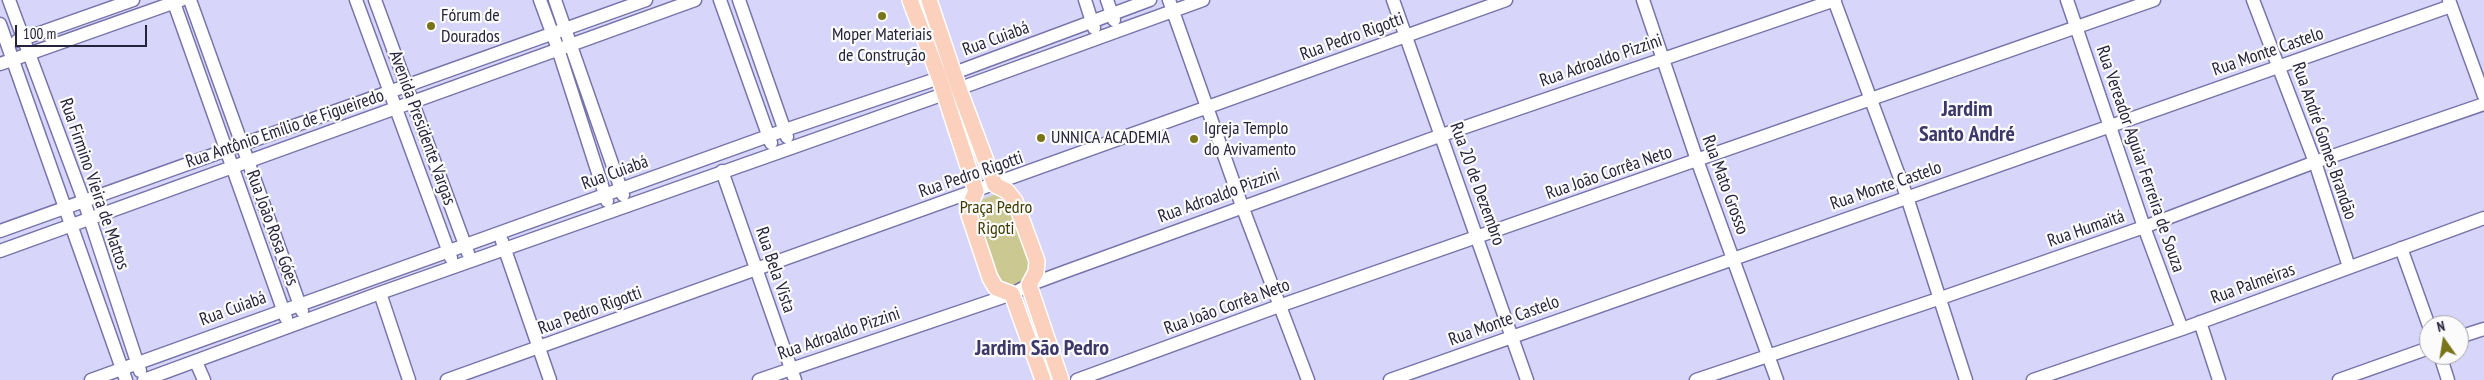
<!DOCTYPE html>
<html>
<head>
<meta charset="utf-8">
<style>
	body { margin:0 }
	#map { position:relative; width:2484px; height:380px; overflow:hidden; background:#d7d6fa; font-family:"PT Sans Narrow",sans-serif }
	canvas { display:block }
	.north { position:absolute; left:2419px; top:315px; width:50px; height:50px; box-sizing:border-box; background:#fbfbfb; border:1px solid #a6a5ae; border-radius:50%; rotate:347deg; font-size:14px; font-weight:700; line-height:20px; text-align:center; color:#26243b }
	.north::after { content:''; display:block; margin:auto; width:18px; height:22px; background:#787418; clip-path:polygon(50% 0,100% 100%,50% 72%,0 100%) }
	.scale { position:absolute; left:15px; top:25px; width:132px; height:22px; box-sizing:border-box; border:2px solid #26243b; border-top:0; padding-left:6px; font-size:15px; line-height:18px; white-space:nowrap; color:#26243b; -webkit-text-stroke:4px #fbfbfb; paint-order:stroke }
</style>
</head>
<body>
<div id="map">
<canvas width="2484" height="380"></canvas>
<div class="north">N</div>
<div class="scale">100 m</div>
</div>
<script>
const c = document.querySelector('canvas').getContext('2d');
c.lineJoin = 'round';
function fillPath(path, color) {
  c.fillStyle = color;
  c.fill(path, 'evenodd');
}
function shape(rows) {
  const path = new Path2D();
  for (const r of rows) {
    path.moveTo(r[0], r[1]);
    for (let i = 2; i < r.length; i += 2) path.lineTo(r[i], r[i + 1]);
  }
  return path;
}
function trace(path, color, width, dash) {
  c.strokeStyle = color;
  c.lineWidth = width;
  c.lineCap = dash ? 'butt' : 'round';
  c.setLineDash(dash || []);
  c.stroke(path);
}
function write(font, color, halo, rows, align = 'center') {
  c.font = font + ' "PT Sans Narrow",sans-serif';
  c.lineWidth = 4.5;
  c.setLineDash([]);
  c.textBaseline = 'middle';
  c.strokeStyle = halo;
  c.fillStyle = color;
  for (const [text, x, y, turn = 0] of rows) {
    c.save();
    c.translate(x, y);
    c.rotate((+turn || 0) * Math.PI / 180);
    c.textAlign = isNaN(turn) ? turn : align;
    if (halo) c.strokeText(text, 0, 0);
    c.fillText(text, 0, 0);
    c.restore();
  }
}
const green = shape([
	[997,194,1006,196,1034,263,1030,277,1013,287,1000,285,974,213,983,199]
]);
const minor = shape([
	[9,0,84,201,140,371],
	[173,0,286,318],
	[190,0,302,311],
	[356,0,451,258],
	[375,0,468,253],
	[540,0,558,49,607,201],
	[555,0,623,195],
	[720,0,771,143],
	[739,0,787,137],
	[1085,0,1094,28],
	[1107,0,1114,20],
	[1169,0,1242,206,1308,380],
	[1393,0,1527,380],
	[1643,0,1697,160,1777,380],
	[1834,0,1907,197,1966,380],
	[2067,0,2144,227,2182,329],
	[2253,0,2315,162,2349,267],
	[2449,0,2484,96],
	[0,24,126,380],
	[17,41,133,0],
	[0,64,181,0],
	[722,171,795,380],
	[0,231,646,0],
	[502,241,550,380],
	[2401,248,2429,326],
	[0,251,695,0],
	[380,293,409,380],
	[2200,322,2219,380],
	[2459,337,2484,329],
	[2440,355,2448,380],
	[196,362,204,380],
	[91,380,785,130,954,73,1150,0],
	[144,380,380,293,944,94,1203,0],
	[447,380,1506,0],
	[759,380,1012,294,1029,285,1064,272,1442,135,1835,0],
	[1077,380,1279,306,2154,0],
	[1390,380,2451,6],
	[1696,380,1941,298,2144,227,2315,162,2484,104],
	[2033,380,2182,329,2484,218],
	[2339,380,2429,348]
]);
const major = shape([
	[910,0,939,77,976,191,970,205,969,215,990,278,996,288,1012,294,1043,380],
	[929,0,959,89,995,185,1007,191,1015,201,1037,261,1036,272,1029,285,1061,380]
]);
const markers = [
	[882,16,5,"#787418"],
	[431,26,5,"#787418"],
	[1041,138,5,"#787418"],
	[1194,139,5,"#787418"]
];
const poiNames = [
	["Fórum de",441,16],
	["Dourados",441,37],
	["Moper Materiais",882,35,"center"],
	["de Construção",882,56,"center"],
	["Igreja Templo",1204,129],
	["do Avivamento",1204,150],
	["UNNICA ACADEMIA",1051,138]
];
const streetNames = [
	["Rua Pedro Rigotti",1352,37,-20],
	["Rua Cuiabá",996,39,-20],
	["Rua Monte Castelo",2268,52,-19],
	["Rua Adroaldo Pizzini",1601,61,-19],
	["Avenida Presidente Vargas",422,128,70],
	["Rua Antônio Emílio de Figueiredo",285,129,-19],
	["Rua André Gomes Brandão",2324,141,71],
	["Rua Vereador Aguiar Ferreira de Souza",2140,159,71],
	["Rua Cuiabá",615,173,-20],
	["Rua João Corrêa Neto",1609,173,-19],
	["Rua Pedro Rigotti",971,175,-19],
	["Rua Firmino Vieira de Mattos",94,184,71],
	["Rua 20 de Dezembro",1477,184,70],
	["Rua Mato Grosso",1725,185,70],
	["Rua Monte Castelo",1886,186,-19],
	["Rua Adroaldo Pizzini",1219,196,-20],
	["Rua João Rosa Góes",272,228,70],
	["Rua Humaitá",2086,229,-19],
	["Rua Bela Vista",775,270,71],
	["Rua Palmeiras",2253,284,-20],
	["Rua João Corrêa Neto",1227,307,-20],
	["Rua Cuiabá",233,309,-20],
	["Rua Pedro Rigotti",590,311,-20],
	["Rua Monte Castelo",1504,321,-20],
	["Rua Adroaldo Pizzini",839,334,-19]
];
const parkNames = [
	["Praça Pedro",996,208],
	["Rigoti",996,229]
];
const districtNames = [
	["Jardim",1967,110],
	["Santo André",1967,135],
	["Jardim São Pedro",1042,349]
];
fillPath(green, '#cbc991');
trace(minor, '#7874ab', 15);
trace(major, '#fff', 18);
trace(minor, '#fff', 12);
trace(major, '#fbd1bd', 15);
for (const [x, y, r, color] of markers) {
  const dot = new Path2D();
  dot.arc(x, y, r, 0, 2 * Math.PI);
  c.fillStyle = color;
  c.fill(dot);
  trace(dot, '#fbfbfb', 2);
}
write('18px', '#26243b', '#fbfbfb', poiNames, 'left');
write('18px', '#26243b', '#fbfbfb', streetNames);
write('18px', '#3e3b00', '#fbfbfb', parkNames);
write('bold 22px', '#3d3869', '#fbfbfb', districtNames);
</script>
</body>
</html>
